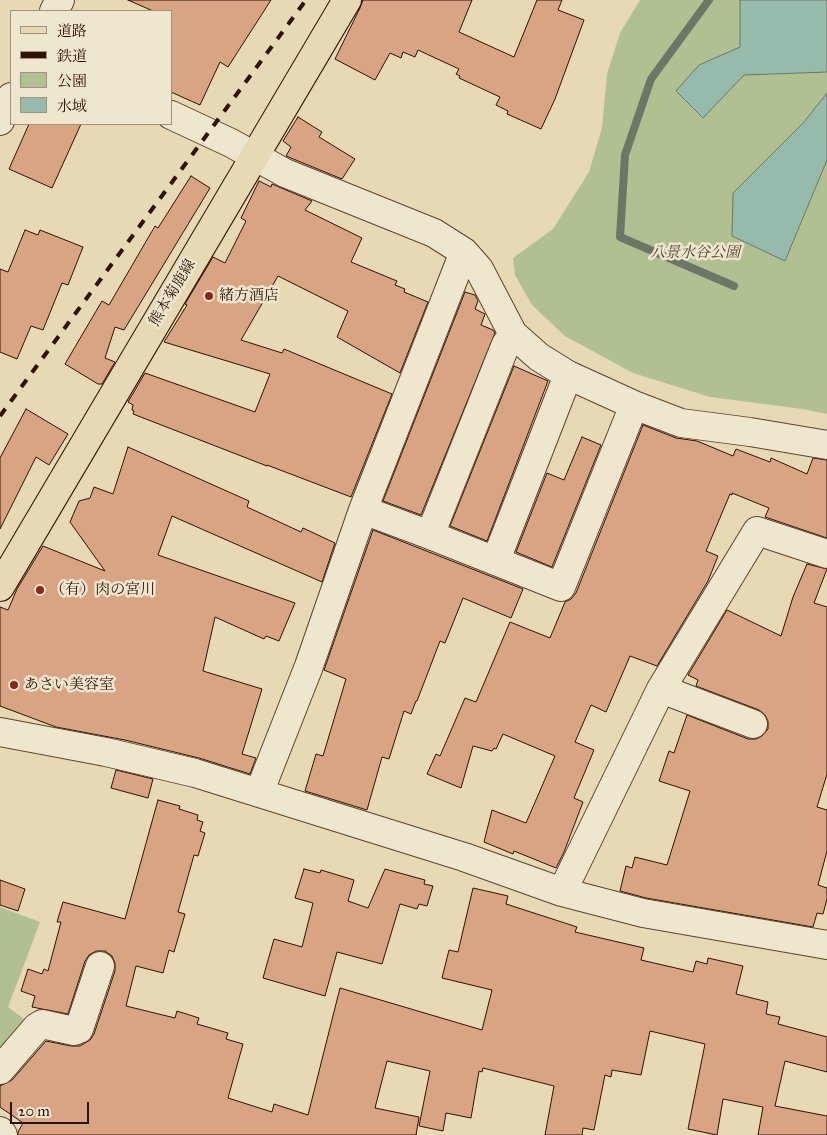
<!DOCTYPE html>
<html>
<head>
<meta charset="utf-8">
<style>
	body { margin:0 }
	#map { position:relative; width:827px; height:1135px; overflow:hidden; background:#e6d9b3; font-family:"IM FELL Great Primer","Noto Serif JP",serif }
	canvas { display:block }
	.legend { position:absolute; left:10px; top:10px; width:162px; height:115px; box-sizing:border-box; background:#efe6ce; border:1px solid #a2917c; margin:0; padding:6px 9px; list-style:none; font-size:15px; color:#2e1200 }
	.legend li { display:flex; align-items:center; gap:10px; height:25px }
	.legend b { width:25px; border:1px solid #a2917c }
	.scale { position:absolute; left:10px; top:1102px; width:79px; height:22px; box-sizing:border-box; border:2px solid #2e1200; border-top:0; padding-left:6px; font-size:15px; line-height:18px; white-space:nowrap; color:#2e1200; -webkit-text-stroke:4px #efe6ce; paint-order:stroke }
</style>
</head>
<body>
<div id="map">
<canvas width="827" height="1135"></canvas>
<ul class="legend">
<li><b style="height:6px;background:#e6d9b3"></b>道路</li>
<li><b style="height:6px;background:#2e1200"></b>鉄道</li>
<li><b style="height:14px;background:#b0c091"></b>公園</li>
<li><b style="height:14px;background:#96baab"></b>水域</li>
</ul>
<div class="scale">20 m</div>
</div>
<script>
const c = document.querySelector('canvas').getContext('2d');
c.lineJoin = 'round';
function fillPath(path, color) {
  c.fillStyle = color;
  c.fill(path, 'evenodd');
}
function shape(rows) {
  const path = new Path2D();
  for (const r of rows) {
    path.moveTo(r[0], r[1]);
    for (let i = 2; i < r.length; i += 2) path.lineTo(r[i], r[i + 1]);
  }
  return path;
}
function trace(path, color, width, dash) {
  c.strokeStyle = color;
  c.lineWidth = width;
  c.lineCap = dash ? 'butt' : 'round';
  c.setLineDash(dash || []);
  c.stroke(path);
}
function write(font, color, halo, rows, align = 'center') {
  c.font = font + ' "IM FELL Great Primer","Noto Serif JP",serif';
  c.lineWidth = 5;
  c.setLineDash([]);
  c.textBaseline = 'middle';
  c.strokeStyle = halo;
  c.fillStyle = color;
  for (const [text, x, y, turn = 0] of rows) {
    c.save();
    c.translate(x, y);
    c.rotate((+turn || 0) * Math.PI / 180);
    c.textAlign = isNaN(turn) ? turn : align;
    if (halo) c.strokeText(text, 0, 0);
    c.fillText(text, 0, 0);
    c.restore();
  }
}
const green = shape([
	[640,0,827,0,827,414,803,409,710,397,633,373,565,336,532,305,515,275,513,258,553,229,589,172,602,128,607,74,620,33],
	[0,907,40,922,8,1007,28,1022,0,1056]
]);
const water = shape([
	[740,0,827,0,827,72,744,75,703,118,676,91,699,65,740,47,740,0],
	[827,93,827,160,785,261,732,236,733,193,804,122,827,93]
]);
const stream = shape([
	[709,0,651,79,625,155,620,237,734,286]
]);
const building = shape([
	[128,0,271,0,228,67,220,62,200,105,171,92,171,11,153,11,128,0],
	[363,0,472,0,459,32,514,57,537,0,562,0,558,10,584,20,555,99,541,129,507,114,508,111,496,105,500,97,459,78,460,76,456,74,459,69,418,50,415,57,403,52,401,58,390,53,375,80,335,59,360,8,363,0],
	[298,117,322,132,319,137,355,159,342,179,286,156,291,147,283,141,298,117],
	[29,124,81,124,52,188,9,169,29,124],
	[191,176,210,188,124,330,115,327,105,358,115,362,102,384,98,384,65,364,102,301,109,305,155,226,158,228,191,176],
	[259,181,271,187,272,184,312,201,305,210,362,238,351,262,397,281,395,285,405,289,404,292,428,302,400,373,337,337,348,311,278,276,241,340,282,353,284,349,392,394,351,497,267,465,267,466,133,414,134,411,132,410,133,405,128,402,145,373,255,412,270,374,164,342,187,305,185,304,213,257,225,263,246,221,241,218,259,181],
	[25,230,38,235,40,230,83,247,68,285,62,283,43,330,31,326,17,359,0,352,0,269,8,272,25,230],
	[465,292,475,295,478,301,475,309,485,314,481,325,493,330,495,333,421,515,383,501,465,292],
	[514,366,548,381,487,541,450,526,514,366],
	[26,409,68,434,49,465,36,457,0,529,0,458,26,409],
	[643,425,676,438,697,441,733,456,736,449,770,462,771,458,807,474,813,458,827,460,827,538,765,517,769,508,732,493,732,495,730,494,706,551,718,556,708,581,657,666,630,656,606,712,591,705,575,742,594,750,574,798,583,802,564,852,556,868,514,851,513,854,484,842,492,810,526,823,555,756,503,734,496,749,494,748,492,751,473,746,461,788,427,774,436,754,440,756,465,698,476,702,510,622,550,638,565,602,571,599,576,593,643,425],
	[582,437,601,445,552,567,516,552,547,473,564,480,582,437],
	[128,447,249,501,247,507,301,532,303,528,335,543,322,582,172,516,158,555,295,603,279,641,266,636,264,639,215,617,203,671,262,689,242,754,256,758,250,774,199,758,125,740,56,727,0,706,0,607,8,610,17,589,43,546,105,571,70,522,79,501,90,498,94,487,113,494,128,447],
	[373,530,523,589,511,618,463,598,445,643,440,641,417,701,416,701,411,714,404,711,389,759,382,757,367,810,305,791,316,754,323,756,346,679,324,670,373,530],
	[807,564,827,569,814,603,827,607,827,774,817,807,827,810,827,851,818,885,827,888,827,899,823,914,817,913,813,927,646,898,620,891,626,866,632,868,635,857,667,865,690,791,659,781,669,751,674,753,687,715,748,739,756,739,762,736,768,729,768,721,765,715,759,710,696,686,698,680,688,675,727,610,781,636,793,597,807,564],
	[116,770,153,779,148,798,111,788,116,770],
	[158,800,180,806,179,809,198,815,197,820,203,822,200,831,205,833,198,856,194,855,178,912,185,914,174,952,169,950,163,973,136,966,126,1006,175,1018,177,1011,199,1018,197,1024,228,1033,226,1039,243,1044,228,1098,272,1112,274,1104,308,1115,340,988,482,1030,492,990,442,978,449,950,458,952,473,888,508,896,506,904,577,927,575,932,644,948,641,960,693,972,696,961,707,964,708,958,743,966,736,994,768,1002,766,1014,780,1017,778,1024,827,1037,827,1072,785,1061,775,1106,827,1116,827,1135,758,1135,763,1107,723,1099,717,1135,688,1129,705,1044,650,1031,641,1075,612,1070,611,1077,605,1075,594,1130,583,1128,582,1135,545,1135,554,1086,483,1068,482,1072,479,1071,471,1118,446,1113,443,1131,419,1126,430,1071,387,1061,375,1108,419,1117,416,1135,18,1135,18,1132,23,1123,0,1107,0,1086,12,1080,46,1041,71,1046,80,1046,90,1040,94,1034,115,971,115,963,112,956,105,951,96,951,89,955,85,961,68,1014,32,1007,35,996,21,991,28,969,42,974,44,969,48,971,61,922,57,922,63,902,125,919,158,800],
	[304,869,320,873,321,870,354,880,348,901,368,908,385,869,425,880,424,884,433,886,427,906,419,904,417,909,400,904,382,964,337,952,325,996,263,978,274,939,302,947,313,903,295,898,304,869],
	[0,880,25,889,18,911,0,905,0,880]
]);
const minor = shape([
	[54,11,60,0],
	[171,115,231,143,285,173,434,233,464,252,479,269,513,334,539,357,568,375,634,405,681,423,750,432,827,445],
	[0,121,11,97],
	[363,510,430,535,506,344,513,334],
	[430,535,561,587,634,405],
	[496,560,568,375],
	[753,724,661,689,757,531,827,554],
	[0,732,106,752,195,773,464,857,562,892,643,913,827,945],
	[259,793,309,666,363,510,464,252],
	[562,892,661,689],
	[0,1070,37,1027,42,1024,74,1031,79,1029,100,966],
	[0,1131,3,1135]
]);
const primary = shape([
	[0,587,347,0]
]);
const rail = shape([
	[0,416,306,0]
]);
const markers = [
	[209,296,5,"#8f2418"],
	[40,590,5,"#8f2418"],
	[14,685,5,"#8f2418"]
];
const parkNames = [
	["八景水谷公園",695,253]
];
const streetNames = [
	["熊本菊鹿線",173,293,-59]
];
const poiNames = [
	["緒方酒店",219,296],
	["（有）肉の宮川",50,590],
	["あさい美容室",24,685]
];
fillPath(green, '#b0c091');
fillPath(water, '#96baab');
trace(water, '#6c7767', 1);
trace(stream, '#6c7767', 8);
fillPath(building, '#d9a484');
trace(building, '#2e1200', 1);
trace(minor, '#5c442d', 30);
trace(primary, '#2e1200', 30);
trace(minor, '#efe6ce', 28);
trace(primary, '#e6d9b3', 28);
trace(rail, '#2e1200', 4, [9, 9]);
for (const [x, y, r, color] of markers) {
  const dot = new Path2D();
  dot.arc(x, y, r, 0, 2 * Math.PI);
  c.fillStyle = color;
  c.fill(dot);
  trace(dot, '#efe6ce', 2);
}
write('italic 15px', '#55462c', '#efe6ce', parkNames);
write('15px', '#2e1200', '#efe6ce', streetNames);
write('15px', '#2e1200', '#efe6ce', poiNames, 'left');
</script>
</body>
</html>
